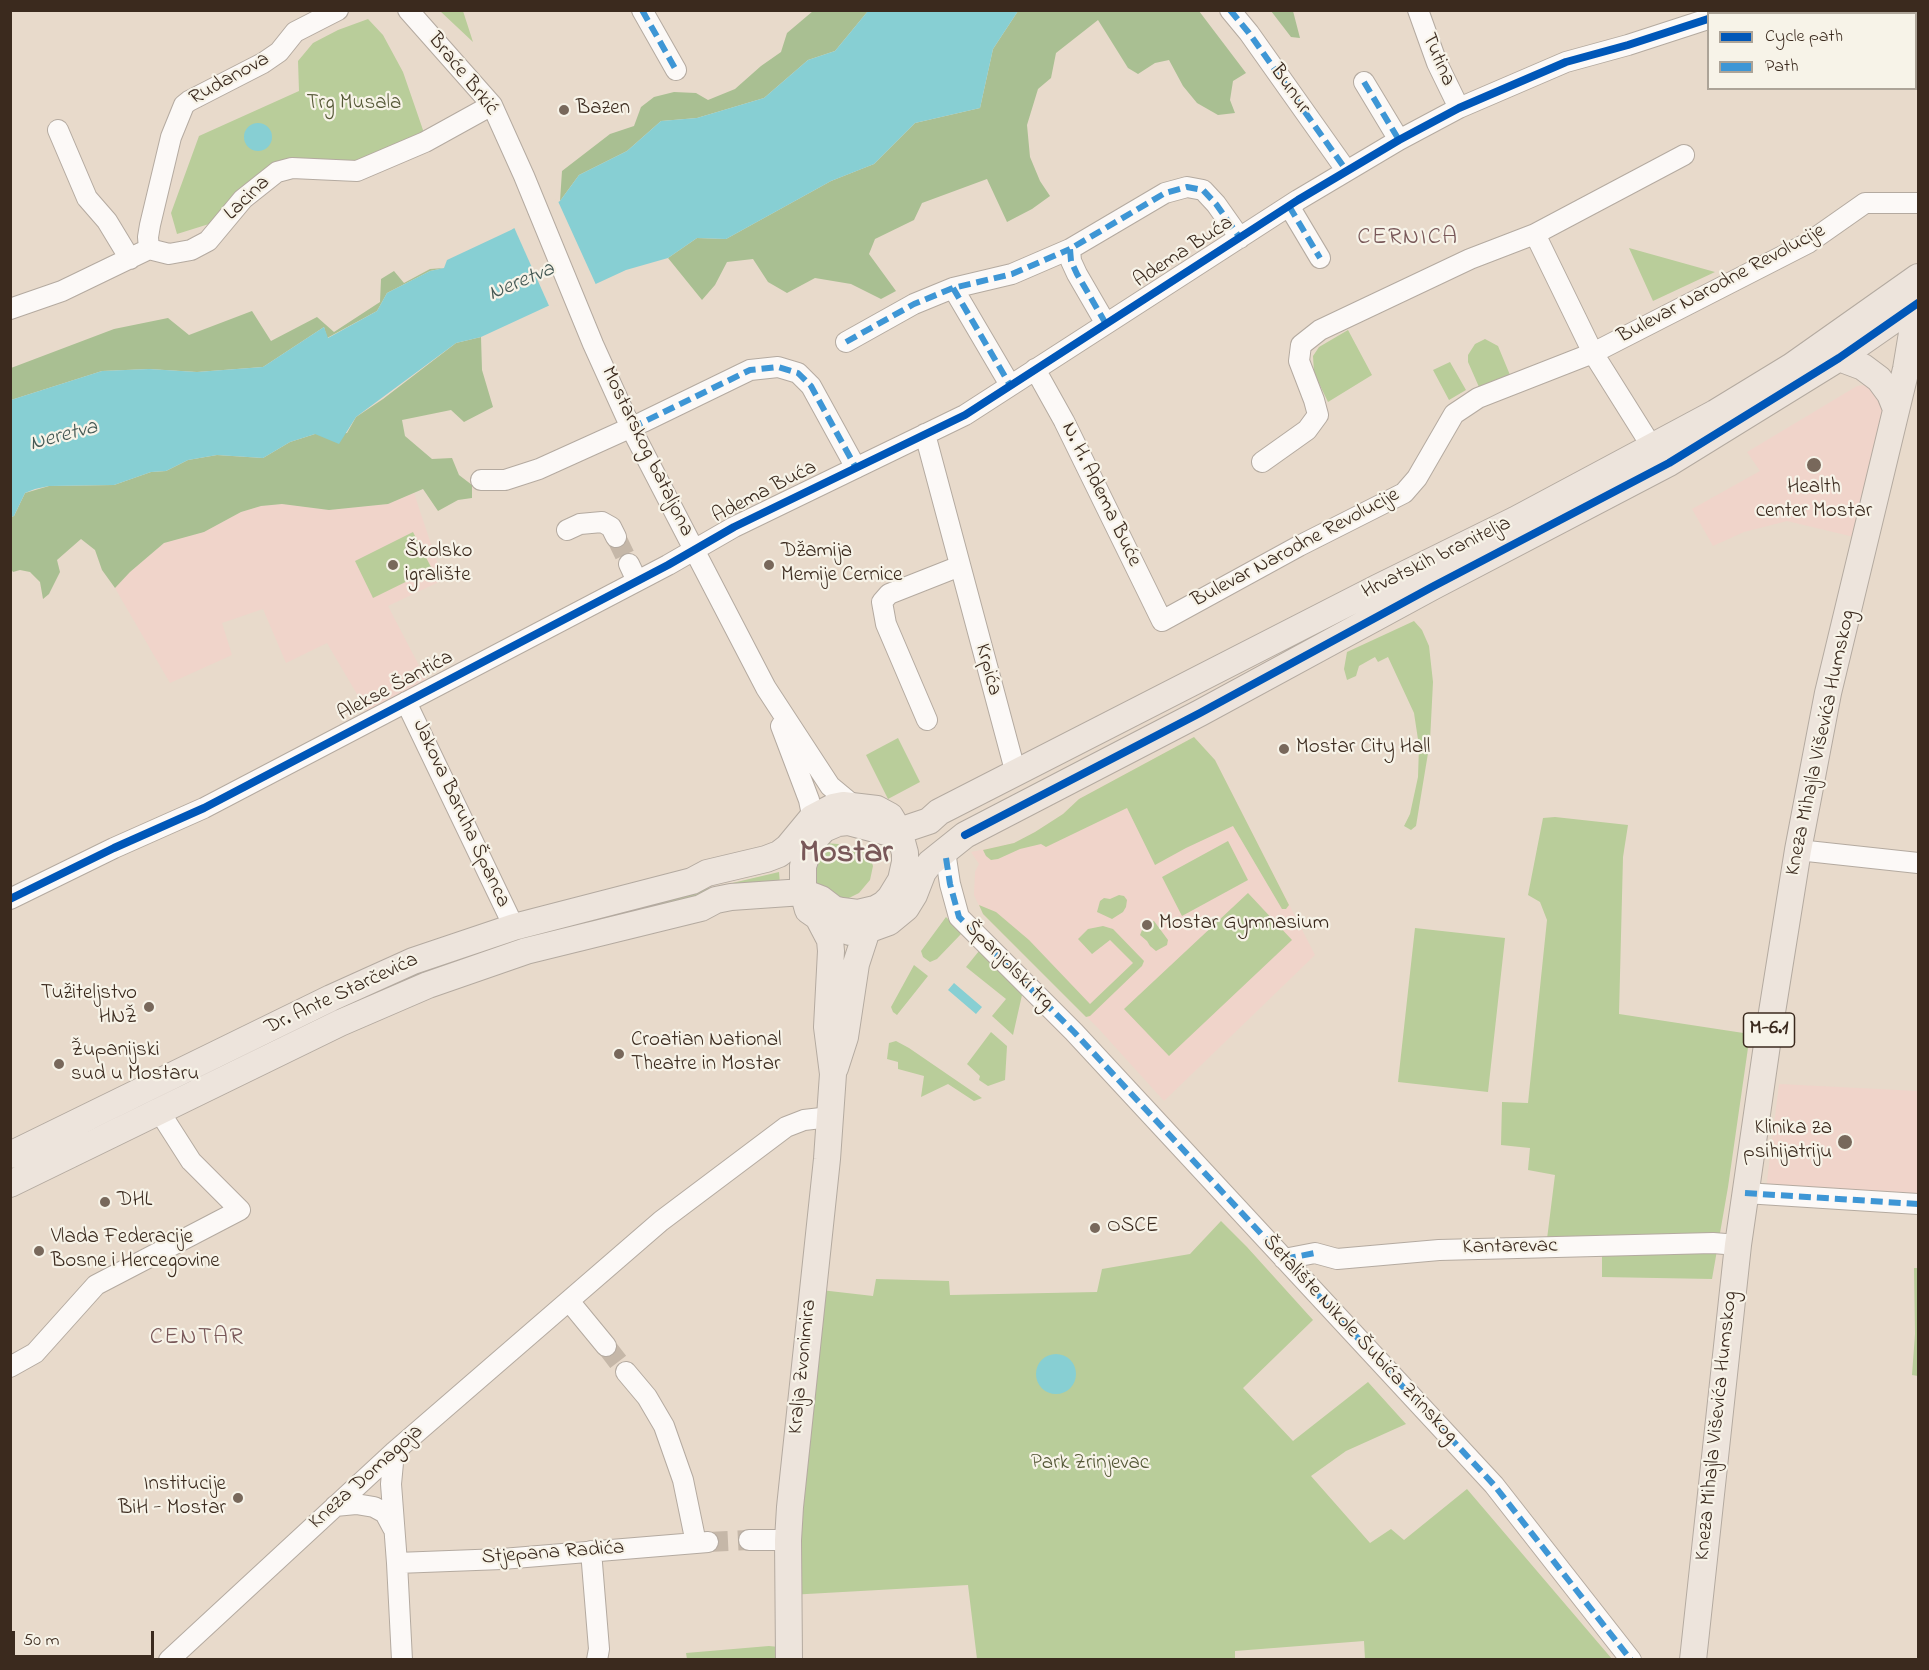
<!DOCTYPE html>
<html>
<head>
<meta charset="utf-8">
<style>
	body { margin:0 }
	#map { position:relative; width:1929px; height:1670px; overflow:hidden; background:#e8dacb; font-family:"Indie Flower",sans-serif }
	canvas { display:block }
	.frame { position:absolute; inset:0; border:12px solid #3b2a1e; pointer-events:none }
	.legend { position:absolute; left:1707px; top:12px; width:210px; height:78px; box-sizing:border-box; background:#f7f3e8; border:2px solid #aca397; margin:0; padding:8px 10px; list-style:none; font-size:18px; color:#3b2a1e }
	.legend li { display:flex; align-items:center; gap:12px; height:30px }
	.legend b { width:30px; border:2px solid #aca397 }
	.scale { position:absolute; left:12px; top:1631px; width:142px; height:27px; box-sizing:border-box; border:3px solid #3b2a1e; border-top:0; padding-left:8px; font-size:18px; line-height:21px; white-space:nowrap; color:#3b2a1e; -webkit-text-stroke:4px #f7f3e8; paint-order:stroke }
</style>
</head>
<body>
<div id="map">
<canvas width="1929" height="1670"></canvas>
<div class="frame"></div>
<ul class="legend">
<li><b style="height:8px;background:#0057b8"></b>Cycle path</li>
<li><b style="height:8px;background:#3e96d5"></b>Path</li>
</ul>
<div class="scale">50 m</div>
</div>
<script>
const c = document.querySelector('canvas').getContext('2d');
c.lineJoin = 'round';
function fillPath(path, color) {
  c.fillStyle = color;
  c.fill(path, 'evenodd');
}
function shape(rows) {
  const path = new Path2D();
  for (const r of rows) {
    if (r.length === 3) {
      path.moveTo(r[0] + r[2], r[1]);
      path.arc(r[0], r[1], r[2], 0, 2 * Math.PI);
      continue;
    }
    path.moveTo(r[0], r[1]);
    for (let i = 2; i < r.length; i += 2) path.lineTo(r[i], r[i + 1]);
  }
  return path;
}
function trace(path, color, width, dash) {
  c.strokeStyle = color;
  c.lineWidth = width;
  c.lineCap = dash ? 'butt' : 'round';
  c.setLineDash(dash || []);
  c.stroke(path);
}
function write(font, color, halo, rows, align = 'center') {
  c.font = font + ' "Indie Flower",sans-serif';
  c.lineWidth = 4.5;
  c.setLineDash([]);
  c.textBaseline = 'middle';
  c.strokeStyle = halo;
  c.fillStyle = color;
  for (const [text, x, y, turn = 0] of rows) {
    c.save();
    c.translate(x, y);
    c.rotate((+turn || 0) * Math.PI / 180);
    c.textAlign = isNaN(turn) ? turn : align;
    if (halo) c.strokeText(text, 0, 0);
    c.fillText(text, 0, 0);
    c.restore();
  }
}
const built = shape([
	[1864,385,1874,392,1882,401,1884,415,1854,537,1787,521,1744,532,1713,546,1692,509,1760,471,1747,452,1857,386],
	[414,493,443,580,388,606,427,681,368,713,327,643,286,663,263,609,222,623,232,655,170,683,115,588,130,572,164,543,204,532,241,512,261,506,282,504,329,510,388,504],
	[1194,737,1215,760,1315,955,1164,1101,1098,1028,983,914,974,895,975,872,979,864,971,852,1014,843,1035,832,1063,814,1079,799],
	[1779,1084,1918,1091,1918,1196,1766,1189]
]);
const green = shape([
	[440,11,463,11,473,42],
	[368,19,383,35,403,72,423,130,422,137,364,163,275,165,225,219,177,234,171,213,199,136,299,91,298,61,313,43,338,30],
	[1629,248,1715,272,1653,301],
	[1348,330,1372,375,1328,402,1314,373,1313,356,1319,347],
	[1485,339,1498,346,1510,375,1479,387,1468,362,1468,355,1475,344],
	[1450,362,1466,390,1449,400,1433,370],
	[413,532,432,569,373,598,355,561],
	[1414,621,1422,630,1429,646,1433,682,1430,741,1416,826,1411,830,1404,826,1410,814,1418,777,1419,746,1414,713,1388,657,1378,662,1375,657,1359,666,1356,676,1347,680,1344,669,1347,652],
	[1194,737,1215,760,1289,905,1286,909,1282,909,1233,826,1186,848,1155,865,1127,808,1046,847,1041,844,1020,849,998,859,991,860,986,856,983,850,1014,843,1035,832,1063,814,1079,799],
	[898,738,920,782,888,799,866,755],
	[1555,817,1628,825,1623,857,1619,1014,1750,1034,1728,1187,1712,1279,1602,1277,1602,1246,1546,1247,1555,1175,1528,1170,1530,1148,1501,1145,1502,1102,1528,1103,1547,920,1540,902,1528,895,1543,818],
	[1228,841,1248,880,1182,916,1162,877],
	[825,843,838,844,857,851,868,851,873,866,870,880,859,893,845,900,803,881],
	[779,872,780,884,591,927,182,1091,179,1083,412,974,502,944,693,889,711,888],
	[1248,893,1292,940,1169,1056,1124,1009],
	[1119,895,1124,896,1127,900,1126,907,1123,912,1112,919,1097,912,1100,901,1104,898,1110,899],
	[979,905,996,912,1029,940,1090,1004,1133,963,1110,940,1092,954,1078,939,1088,929,1103,926,1113,929,1144,961,1142,966,1090,1016,1086,1017,983,914],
	[946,917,962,933,937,959,930,962,923,957,921,951],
	[1154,921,1168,940,1167,945,1156,951,1150,946,1147,941,1140,935,1144,925],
	[1415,928,1505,938,1488,1092,1398,1082],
	[979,951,1022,995,1013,1035,992,1016,1006,999,966,967],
	[914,965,928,976,897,1015,893,1012,891,1007],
	[991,1032,1007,1046,1005,1080,988,1086,979,1080,980,1076,967,1064],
	[896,1041,909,1048,982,1098,974,1101,948,1084,921,1097,924,1076,898,1069,898,1062,887,1059,889,1043],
	[1221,1221,1247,1247,1313,1320,1243,1388,1293,1441,1368,1382,1406,1424,1346,1451,1311,1476,1370,1543,1391,1529,1404,1540,1467,1489,1612,1659,1365,1659,1364,1641,1235,1651,1235,1660,977,1659,968,1585,789,1595,812,1289,873,1296,876,1279,949,1281,950,1295,1097,1292,1102,1269,1190,1254],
	[1914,1268,1918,1268,1918,1376,1912,1375,1915,1334],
	[769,1646,779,1647,780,1659,687,1659,686,1653]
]);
const forest = shape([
	[813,11,868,11,835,51,808,60,764,98,697,118,661,121,627,151,579,175,560,201,562,171,610,134,634,126,641,107,654,97,674,92,696,93,708,100,735,89,761,66,781,52,787,33],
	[1018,11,1199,11,1246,73,1233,81,1230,100,1235,113,1218,115,1197,103,1183,86,1169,60,1155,63,1138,74,1128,68,1098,20,1056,53,1051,78,1038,89,1027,125,1030,157,1040,181,1050,196,1032,209,1007,222,987,179,922,203,914,220,875,239,869,254,896,291,881,299,851,284,815,278,787,293,768,282,753,259,727,262,715,285,702,300,668,258,697,238,726,239,831,181,874,164,915,123,980,108,993,49],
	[1271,11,1293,11,1300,38,1291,37],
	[444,268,430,271,387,293,377,311,327,338,324,327,263,367,197,372,149,369,102,371,11,400,11,368,114,329,168,318,189,335,252,311,271,341,317,317,334,332,380,302,381,279,394,271,404,283,430,269],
	[481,337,482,370,493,407,464,422,451,410,402,420,405,436,432,459,452,458,459,475,472,485,472,498,458,500,438,511,423,489,388,504,329,510,282,504,261,506,241,512,204,532,164,543,130,572,115,588,102,570,95,550,81,539,57,560,60,572,49,594,43,599,40,582,30,572,20,570,13,572,11,569,11,517,14,516,25,493,49,486,114,485,151,472,166,471,188,460,217,455,263,458,290,442,315,434,347,433,356,417,383,399,456,343]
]);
const water = shape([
	[868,11,1018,11,993,49,980,108,915,123,874,164,831,181,726,239,697,238,668,258,626,270,481,337,456,343,356,417,339,444,315,434,290,442,263,458,217,455,188,460,166,471,151,472,114,485,49,486,35,489,25,493,14,516,11,517,11,400,102,371,149,369,197,372,263,367,324,327,328,338,377,311,387,293,430,271,444,268,447,260,511,230,560,201,579,175,627,151,661,121,697,118,764,98,808,60,835,51],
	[258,137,14],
	[954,983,982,1007,976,1014,948,990],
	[1056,1374,20]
]);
const pier = shape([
	[557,199,597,287,550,308,513,225]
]);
const minorTunnel = shape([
	[616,537,629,564],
	[606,1346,626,1372],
	[708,1542,749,1540]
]);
const minor = shape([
	[408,10,492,105,524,176,593,344,631,428,688,538,766,688,830,786,854,806],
	[642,10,676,70],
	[1230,10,1249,33,1346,170],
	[1418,10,1437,63,1459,108],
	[1725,14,1735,10],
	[1364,82,1399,140],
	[58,130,87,198,107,221,130,259],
	[1289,206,1320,258],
	[1535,234,1593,353,1652,447],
	[149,249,148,237,150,225,171,137,184,105,189,101,263,63,279,52,295,32,338,10],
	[953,288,1010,385],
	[10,309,62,291,149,249,169,254,191,250,208,241,243,199,277,172,292,168,357,171,425,142,492,105],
	[1106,324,1077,274,1071,261,1070,249,1165,193,1187,187,1203,190,1216,204,1240,238],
	[846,342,914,304,953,288,1012,274,1070,249],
	[1035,369,1064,421,1162,621,1299,546,1404,493,1417,478,1454,414,1478,398,1593,353,1808,243,1865,203,1918,203],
	[925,434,1016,774],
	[1262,462,1307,430,1318,415,1314,400,1299,361,1301,345,1320,330,1470,259,1535,234,1684,155],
	[481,480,505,480,539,469,643,422,750,370,778,367,798,373,811,386,856,468],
	[567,530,580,524,602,522,611,527,616,537],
	[629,564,637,581],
	[406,702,514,927],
	[927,720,886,624,882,602,889,594,960,566],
	[781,726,809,800,811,810,812,830],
	[1798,850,1918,863],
	[946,858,950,884,959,917,1074,1032,1494,1485,1631,1660],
	[10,899,114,848,204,808,668,565,734,527,965,415,1298,200,1399,140,1459,108,1566,62,1628,45,1708,19],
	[1745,1193,1918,1204],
	[1284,1259,1315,1253,1337,1259,1439,1250,1713,1243,1738,1245],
	[569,1301,606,1346],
	[10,1367,35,1353,96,1285,240,1210,191,1161,159,1111],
	[626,1372,647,1397,664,1426,683,1480,696,1543],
	[394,1452,391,1484,397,1563,402,1660],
	[335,1506,356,1504,374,1507,385,1513,393,1528],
	[749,1540,788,1540],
	[591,1551,599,1649,597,1660],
	[397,1563,502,1559,708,1542],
	[169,1660,394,1452,661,1221,786,1127,804,1120,830,1117]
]);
const major = shape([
	[1918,277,1792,366,1715,413,1515,520,1377,588,939,812,929,821,899,831,886,832,848,822,838,823,824,829,811,843,803,866,803,892,808,910,828,924,850,932,867,930,889,922,906,908,914,895,923,872,930,863,965,835,1200,713,1432,587,1669,463,1839,358,1918,303],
	[1839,358,1863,367,1879,379,1890,394,1896,409],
	[835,1068,845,1037,856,964,871,918],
	[10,1155,331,998,413,961,514,927,692,881,707,873,766,859,779,854,788,847,812,818,833,807,843,805,877,809,890,816,899,831,905,853,905,862,901,880,890,898,884,904,875,909,858,913,842,911,834,909,821,899,803,892,731,897,716,900,701,908,526,951,428,985,340,1023,10,1184],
	[789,1660,788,1540,790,1507,827,1159,833,1074,827,1027,831,951,830,940,819,919],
	[1693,1660,1738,1245,1769,1031,1798,850,1828,693,1906,369,1918,297]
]);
const quiet = shape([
	[642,10,676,70],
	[1230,10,1249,33,1346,170],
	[1364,82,1399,140],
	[1289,206,1320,258],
	[953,288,1010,385],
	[1106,324,1077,274,1071,261,1070,249,1165,193,1187,187,1203,190,1216,204,1240,238],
	[846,342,914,304,953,288,1012,274,1070,249],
	[631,428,750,370,778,367,798,373,811,386,856,468],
	[946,858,950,884,959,917,1074,1032,1494,1485,1631,1660],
	[1745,1193,1918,1204],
	[1284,1259,1315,1253]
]);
const cycleway = shape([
	[965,835,1200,713,1432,587,1669,463,1839,358,1918,303],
	[10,899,114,848,204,808,668,565,734,527,965,415,1298,200,1399,140,1459,108,1566,62,1628,45,1708,19]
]);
const markers = [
	[564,110,6,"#78685b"],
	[1814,465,8,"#78685b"],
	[393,565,6,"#78685b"],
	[769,565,6,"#78685b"],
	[1284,749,6,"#78685b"],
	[1147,925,6,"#78685b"],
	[149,1007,6,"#78685b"],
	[619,1054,6,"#78685b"],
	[59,1064,6,"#78685b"],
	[1845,1142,8,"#78685b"],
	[105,1202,6,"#78685b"],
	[1095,1228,6,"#78685b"],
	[39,1251,6,"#78685b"],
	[238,1498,6,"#78685b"]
];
const shields = [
	[1769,1030,51]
];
const shieldNames = [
	["M-6.1",1769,1030]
];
const streetNames = [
	["Tutina",1437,60,67],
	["Braće Brkić",462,75,51],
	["Rudanova",230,80,-29],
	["Bunur",1289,90,55],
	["Lacina",248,199,-44],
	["Adema Buća",1184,253,-33],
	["Bulevar Narodne Revolucije",1722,285,-28],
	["Mostarskog bataljona",646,452,64],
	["Adema Buća",765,493,-27],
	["N. H. Adema Buće",1100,495,64],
	["Bulevar Narodne Revolucije",1296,549,-28],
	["Hrvatskih branitelja",1437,559,-26],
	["Krpića",987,670,75],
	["Alekse Šantića",396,687,-28],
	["Kneza Mihajla Viševića Humskog",1822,743,-78],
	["Jakova Baruha Španca",460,814,65],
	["Španjolski trg",1008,966,45],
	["Dr. Ante Starčevića",342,995,-25],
	["Kantarevac",1510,1248,-1],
	["Šetalište Nikole Šubića Zrinskog",1359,1340,47],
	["Kralja Zvonimira",804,1367,-84],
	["Kneza Mihajla Viševića Humskog",1718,1426,-84],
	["Kneza Domagoja",367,1478,-42],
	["Stjepana Radića",553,1554,-4]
];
const parkNames = [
	["Trg Musala",354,105],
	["Park Zrinjevac",1090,1465]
];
const poiNames = [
	["Bazen",576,110],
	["Health",1814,489,"center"],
	["center Mostar",1814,513,"center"],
	["Školsko",405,553],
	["igralište",405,577],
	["Džamija",781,553],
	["Memije Cernice",781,577],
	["Mostar City Hall",1296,749],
	["Mostar Gymnasium",1159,925],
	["Tužiteljstvo",137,995,"right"],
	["HNŽ",137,1019,"right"],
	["Croatian National",631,1042],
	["Theatre in Mostar",631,1066],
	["Županijski",71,1052],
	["sud u Mostaru",71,1076],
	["Klinika za",1832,1130,"right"],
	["psihijatriju",1832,1154,"right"],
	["DHL",117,1202],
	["OSCE",1107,1228],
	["Vlada Federacije",51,1239],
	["Bosne i Hercegovine",51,1263],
	["Institucije",226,1486,"right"],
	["BiH - Mostar",226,1510,"right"]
];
const waterNames = [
	["Neretva",522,283,-23],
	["Neretva",64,437,-15]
];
const quarterNames = [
	["CERNICA",1408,239],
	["CENTAR",197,1339]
];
const townNames = [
	["Mostar",846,856]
];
fillPath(built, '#f0d4ca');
fillPath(green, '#b9cd9a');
fillPath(forest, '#a9bf92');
fillPath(water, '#87cfd3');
fillPath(pier, '#e8dacb');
trace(minorTunnel, '#c5b7a8', 20, [20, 10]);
trace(minor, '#b4aaa0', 22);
trace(major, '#b4aaa0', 28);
trace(minor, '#fcf9f7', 20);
trace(major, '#ede4dc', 26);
trace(quiet, '#3e96d5', 6, [12, 6]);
trace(cycleway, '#0057b8', 8);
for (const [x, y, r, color] of markers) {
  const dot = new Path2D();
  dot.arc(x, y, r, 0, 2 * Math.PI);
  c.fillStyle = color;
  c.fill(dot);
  trace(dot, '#f7f3e8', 2);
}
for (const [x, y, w] of shields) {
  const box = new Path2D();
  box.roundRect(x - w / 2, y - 17, w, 34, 4.5);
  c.fillStyle = '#f7f3e8';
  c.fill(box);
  trace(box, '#3b2a1e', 1.5);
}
write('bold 20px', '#3b2a1e', null, shieldNames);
write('21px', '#3b2a1e', '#f7f3e8', streetNames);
write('21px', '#555837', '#f7f3e8', parkNames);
write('21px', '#3b2a1e', '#f7f3e8', poiNames, 'left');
write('italic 22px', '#465a55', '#f7f3e8', waterNames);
c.letterSpacing = '1.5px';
write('24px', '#795859', '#f7f3e8', quarterNames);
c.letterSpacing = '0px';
write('bold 33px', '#795859', '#f7f3e8', townNames);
</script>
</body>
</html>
